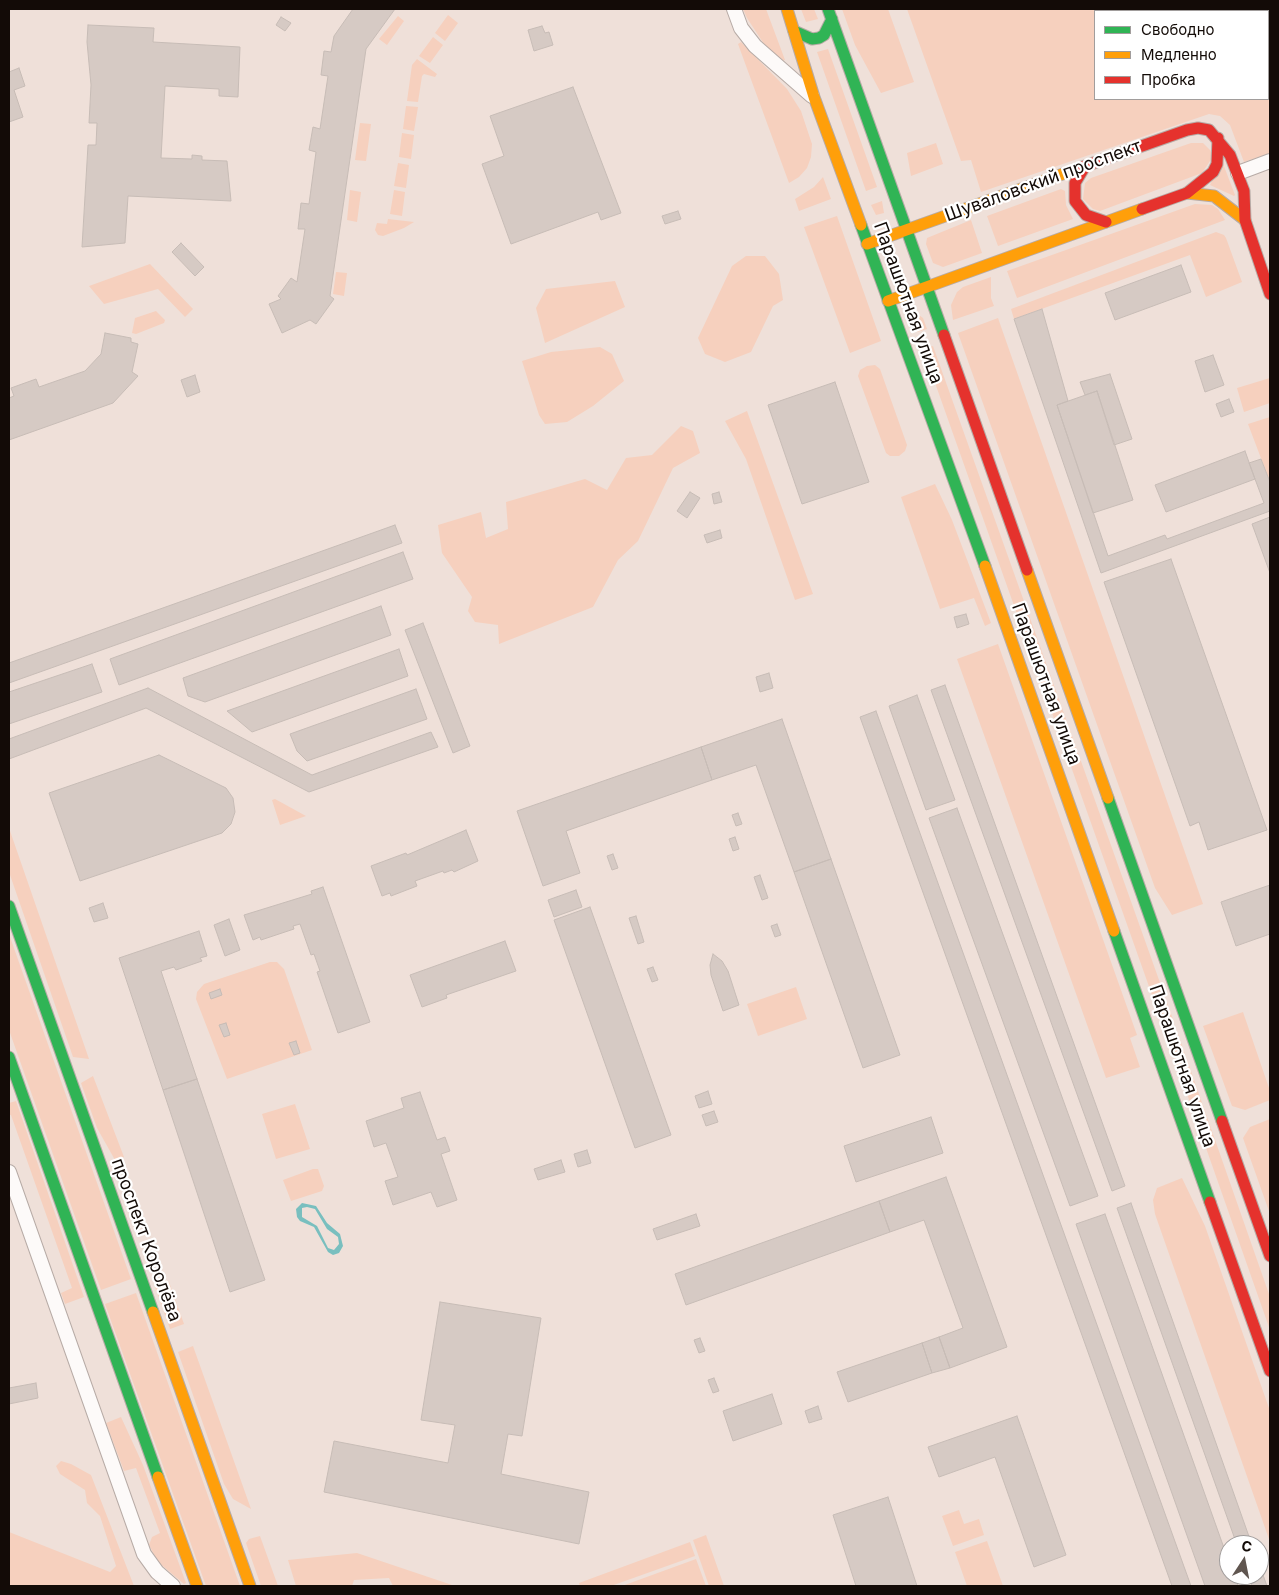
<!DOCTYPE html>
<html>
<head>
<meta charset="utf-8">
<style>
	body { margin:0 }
	#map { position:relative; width:1279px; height:1595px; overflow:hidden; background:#efe0d9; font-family:Inter,sans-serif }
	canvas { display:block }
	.frame { position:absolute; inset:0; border:10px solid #130b07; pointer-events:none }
	.legend { position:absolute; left:1094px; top:10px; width:175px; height:90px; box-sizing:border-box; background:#fff; border:1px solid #a19d9c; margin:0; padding:6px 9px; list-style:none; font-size:15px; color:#130b07 }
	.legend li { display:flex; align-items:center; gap:10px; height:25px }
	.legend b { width:25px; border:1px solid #a19d9c }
	.north { position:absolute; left:1219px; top:1535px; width:50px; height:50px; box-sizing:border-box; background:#fff; border:1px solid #a19d9c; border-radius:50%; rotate:11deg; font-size:14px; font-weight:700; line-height:20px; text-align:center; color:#130b07 }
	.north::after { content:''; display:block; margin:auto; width:18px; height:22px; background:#605650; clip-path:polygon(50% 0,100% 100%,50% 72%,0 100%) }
</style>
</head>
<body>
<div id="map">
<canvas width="1279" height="1595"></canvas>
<div class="frame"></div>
<ul class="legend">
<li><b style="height:6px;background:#30b455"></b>Свободно</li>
<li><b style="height:6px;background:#ff9f0a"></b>Медленно</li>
<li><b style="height:6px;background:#e5322d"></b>Пробка</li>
</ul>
<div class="north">С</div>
</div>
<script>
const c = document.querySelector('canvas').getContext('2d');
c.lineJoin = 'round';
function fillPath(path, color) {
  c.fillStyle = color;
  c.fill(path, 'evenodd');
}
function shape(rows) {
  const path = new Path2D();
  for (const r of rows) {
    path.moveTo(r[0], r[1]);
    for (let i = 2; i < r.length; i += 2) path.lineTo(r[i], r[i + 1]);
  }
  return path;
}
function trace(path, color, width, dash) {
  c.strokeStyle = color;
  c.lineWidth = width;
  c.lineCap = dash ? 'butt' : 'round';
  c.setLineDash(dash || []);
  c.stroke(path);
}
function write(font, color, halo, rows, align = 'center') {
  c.font = font + ' Inter,sans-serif';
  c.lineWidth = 4.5;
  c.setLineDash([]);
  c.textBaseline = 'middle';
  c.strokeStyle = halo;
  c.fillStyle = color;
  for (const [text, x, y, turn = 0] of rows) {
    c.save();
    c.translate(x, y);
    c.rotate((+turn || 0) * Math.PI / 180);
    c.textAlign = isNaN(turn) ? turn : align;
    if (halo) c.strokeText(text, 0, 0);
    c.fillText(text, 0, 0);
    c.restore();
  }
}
const green = shape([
	[743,9,766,9,785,60,781,61,764,44,747,18],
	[801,9,814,9,818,19,806,22],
	[842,9,888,9,914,82,881,93,855,45],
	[907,9,1270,9,1270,153,1244,162,1230,125,1220,116,1209,114,981,192,971,160,961,161],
	[1095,11,1268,11,1268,99,1095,99],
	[448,15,458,23,445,41,435,33],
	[398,16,404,21,387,45,379,39],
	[433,37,443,45,430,63,419,56],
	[741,42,787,89,801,111,812,144,811,157,807,168,799,177,789,183,738,44],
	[828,49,877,187,866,191,817,52],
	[417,59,437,74,435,77,424,74,422,76,418,102,407,101,412,65],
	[406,106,418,107,414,131,403,129],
	[360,123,371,124,366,161,355,160],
	[402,133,414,135,411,159,399,157],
	[936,143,943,164,911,176,907,153],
	[1191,143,1203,143,1211,151,1212,158,1202,173,1100,211,1093,209,1083,199,1085,183,1091,178],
	[1222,161,1235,195,1234,196,1210,185],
	[398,163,409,165,406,188,394,186],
	[823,177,831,199,799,211,795,199,814,187],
	[1061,189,1065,191,1066,205,1073,219,998,246,987,216],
	[350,190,361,192,357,222,347,220],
	[394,190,405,192,402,216,390,214],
	[882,201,884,213,876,215,871,205],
	[1195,204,1212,205,1218,209,1225,220,1017,298,1007,271],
	[837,216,881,341,850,353,804,227],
	[388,219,414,222,404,228,383,236,378,235,375,230,377,223,387,224],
	[971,220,982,253,943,267,933,263,926,244,927,238],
	[1216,232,1224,235,1226,238,1242,282,1206,297,1190,255,1014,319,1011,309],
	[746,256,765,256,779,274,783,300,773,306,751,352,725,362,705,354,698,338,732,266],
	[150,264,193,309,185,317,158,289,104,304,89,286],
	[336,272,347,273,344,296,333,294],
	[991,277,991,298,994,306,953,320,951,305,957,292,963,287],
	[615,281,625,307,545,343,536,308,546,289],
	[156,311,165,320,164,323,136,334,132,333,135,318],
	[919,315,923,318,927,329,917,332,913,319],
	[998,318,1203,904,1172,915,1155,888,958,333],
	[933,346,1174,1022,1163,1026,923,349],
	[600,347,612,354,624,381,593,406,567,422,545,424,539,415,522,361,551,352],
	[875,365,880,369,907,445,905,451,899,456,890,456,886,453,858,376,860,370,867,366],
	[1270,378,1270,403,1244,412,1237,388],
	[747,411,813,594,795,600,746,459,725,421],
	[1270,417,1270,482,1248,424],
	[681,426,693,431,700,453,673,468,638,541,618,560,593,607,499,644,498,625,475,622,468,611,472,597,442,553,438,525,481,512,486,538,508,529,506,502,585,479,607,490,626,458,652,455],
	[935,484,952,520,991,623,985,626,974,598,940,609,901,497],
	[998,644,1137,1035,1130,1038,1140,1067,1106,1078,957,659],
	[275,799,306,816,280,825,272,800],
	[9,828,89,1059,73,1057,9,872],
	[9,934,131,1279,101,1290,9,1030],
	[270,962,277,962,284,969,312,1050,227,1079,196,999,197,992,204,984],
	[796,987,807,1019,758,1036,747,1004],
	[1243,1012,1270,1091,1270,1100,1245,1110,1232,1106,1203,1026],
	[1178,1034,1270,1297,1270,1330,1167,1037],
	[93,1076,124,1157,115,1160,97,1128,81,1083],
	[16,1101,84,1297,65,1304,61,1293,72,1288,11,1115,9,1115,9,1103],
	[295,1104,310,1149,276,1159,262,1114],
	[1270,1119,1270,1214,1243,1138,1250,1127],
	[313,1169,318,1169,324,1186,322,1191,291,1201,283,1180],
	[1182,1178,1205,1226,1270,1411,1270,1542,1155,1214,1153,1200,1157,1188],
	[169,1282,184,1324,170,1329,155,1287],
	[136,1293,240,1586,206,1586,105,1304],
	[193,1346,251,1509,233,1499,224,1484,178,1352],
	[121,1417,143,1465,186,1583,184,1584,158,1562,149,1545,152,1537,160,1533,136,1468,124,1471,106,1423],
	[61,1461,71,1464,91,1475,134,1586,9,1586,9,1532,110,1572,116,1566,100,1516,87,1503,85,1490,60,1474,56,1466],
	[959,1510,964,1524,979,1519,984,1535,953,1546,942,1516],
	[706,1535,724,1586,709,1586,693,1540],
	[260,1536,278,1586,261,1586,246,1543,249,1539],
	[987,1541,1003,1586,967,1586,955,1552],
	[690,1542,695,1556,611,1586,580,1586,579,1583],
	[357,1553,455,1586,393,1586,389,1578,354,1580,352,1586,296,1586,288,1560],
	[696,1559,706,1586,622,1586]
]);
const water = shape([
	[302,1203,316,1206,327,1223,340,1234,343,1246,339,1253,333,1255,328,1252,314,1227,300,1221,297,1217,296,1209],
	[307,1207,315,1209,327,1229,338,1237,339,1244,334,1250,328,1248,317,1226,302,1217,302,1208]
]);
const building = shape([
	[353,9,395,9,366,49,330,296,334,299,316,324,310,320,282,333,269,304,281,299,278,296,291,278,297,282,305,229,298,229,301,203,309,204,316,152,309,150,313,127,320,129,328,76,321,75,324,51,331,52,334,36,353,9],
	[281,17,291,23,285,31,276,25,281,17],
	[88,25,154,28,153,42,240,47,238,97,219,96,219,89,165,86,161,158,192,159,192,155,202,156,202,160,227,161,231,201,128,196,125,243,82,247,88,145,96,145,97,123,89,123,91,85,87,42,88,25],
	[542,26,545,33,549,32,553,45,534,51,528,30,542,26],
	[19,68,25,86,14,90,23,117,9,122,9,72,19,68],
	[573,87,621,213,601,220,598,212,511,244,482,164,504,156,490,116,573,87],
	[678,211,681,219,665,224,662,216,678,211],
	[181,243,204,267,195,276,172,252,181,243],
	[1181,265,1191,292,1115,320,1105,293,1181,265],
	[1042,309,1068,401,1057,405,1108,556,1165,535,1167,539,1264,503,1249,463,1261,459,1270,482,1270,511,1101,573,1014,319,1042,309],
	[105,333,131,338,131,342,138,344,132,372,138,376,113,403,9,440,9,398,14,396,11,388,36,379,39,387,85,371,101,354,105,333],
	[1213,355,1224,385,1205,392,1195,361,1213,355],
	[1110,374,1132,439,1114,445,1097,391,1085,395,1080,382,1110,374],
	[195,375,200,392,187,397,181,380,195,375],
	[835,382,869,482,802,504,768,405,835,382],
	[1097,391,1133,500,1093,513,1057,405,1097,391],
	[1229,399,1234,412,1221,417,1216,404,1229,399],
	[1245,451,1255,479,1166,512,1155,485,1245,451],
	[690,492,700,498,687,518,677,511,690,492],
	[719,492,722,502,714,504,712,494,719,492],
	[1270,517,1270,573,1252,524,1270,517],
	[395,525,402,543,9,683,9,663,395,525],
	[720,530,722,538,707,543,704,535,720,530],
	[403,552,413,579,119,685,110,659,403,552],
	[1171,559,1267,830,1208,850,1199,822,1190,826,1104,582,1171,559],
	[381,606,391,635,205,702,188,696,183,678,381,606],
	[966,614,969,624,957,628,954,617,966,614],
	[423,623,470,746,453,753,405,630,423,623],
	[399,649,408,676,252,732,227,711,399,649],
	[92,664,102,692,9,724,9,692,92,664],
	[769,673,773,688,760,692,756,677,769,673],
	[945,685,1125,1186,1112,1191,931,690,945,685],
	[148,688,312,775,431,732,438,747,309,792,146,708,9,759,9,739,148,688],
	[416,689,427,719,307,761,297,751,290,734,416,689],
	[917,695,955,800,926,810,889,706,917,695],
	[876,711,1191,1586,1172,1586,860,717,876,711],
	[782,719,831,859,794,872,756,765,712,780,701,747,782,719],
	[701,747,712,780,566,831,580,873,543,886,517,811,701,747],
	[159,755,226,788,233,798,235,812,231,824,222,833,80,881,49,793,159,755],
	[957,808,1098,1196,1070,1206,929,818,957,808],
	[738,813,742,824,736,826,732,815,738,813],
	[466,830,478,861,454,872,452,870,444,873,443,871,415,881,417,886,391,896,390,893,382,896,371,866,406,853,407,855,466,830],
	[735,837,739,849,733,851,729,839,735,837],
	[613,854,618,868,612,870,607,856,613,854],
	[831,859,900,1055,863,1068,794,872,831,859],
	[760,875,768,898,762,900,754,877,760,875],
	[1270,885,1270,934,1236,946,1221,902,1270,885],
	[323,887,370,1022,338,1033,317,972,320,971,314,954,311,955,300,924,293,926,294,929,261,940,260,937,253,940,244,915,312,894,311,891,323,887],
	[576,890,582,907,554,917,548,900,576,890],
	[103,903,108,918,94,922,89,908,103,903],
	[590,907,671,1135,635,1148,554,920,590,907],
	[636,916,644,942,638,944,629,918,636,916],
	[229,919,240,950,225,956,214,925,229,919],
	[777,924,781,935,775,937,771,926,777,924],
	[199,931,207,956,200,958,202,961,176,970,174,967,161,971,197,1079,163,1090,119,958,199,931],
	[505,941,516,971,446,995,447,998,422,1007,410,975,505,941],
	[713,954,722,961,728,971,739,1005,723,1011,711,975,710,965,713,954],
	[653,967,658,980,652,982,647,969,653,967],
	[220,989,222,995,211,999,209,993,220,989],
	[226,1023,230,1035,224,1037,219,1025,226,1023],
	[296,1041,300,1053,294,1055,289,1043,296,1041],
	[197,1079,265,1280,230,1292,163,1090,197,1079],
	[708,1091,712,1104,699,1108,695,1096,708,1091],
	[420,1092,437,1140,445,1137,450,1151,441,1154,457,1200,437,1207,431,1192,393,1205,385,1181,398,1177,386,1143,374,1147,366,1121,404,1108,401,1098,420,1092],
	[714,1111,718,1122,706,1126,702,1115,714,1111],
	[931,1117,943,1153,856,1182,844,1146,931,1117],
	[587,1150,591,1163,578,1167,574,1154,587,1150],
	[561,1160,565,1172,538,1180,534,1169,561,1160],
	[946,1177,1007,1347,950,1368,939,1337,963,1328,924,1220,890,1232,879,1201,946,1177],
	[879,1201,890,1232,686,1305,675,1274,879,1201],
	[1131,1203,1252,1545,1237,1545,1117,1208,1131,1203],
	[696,1214,700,1226,657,1240,653,1229,696,1214],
	[1105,1214,1229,1562,1229,1575,1234,1575,1238,1586,1205,1586,1076,1224,1105,1214],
	[440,1302,541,1318,522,1436,508,1434,501,1474,589,1492,579,1544,324,1492,334,1441,448,1463,455,1425,421,1420,440,1302],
	[939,1337,950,1368,932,1373,922,1343,939,1337],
	[700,1338,705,1351,699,1353,694,1340,700,1338],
	[922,1343,932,1373,848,1402,837,1372,922,1343],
	[714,1378,719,1391,713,1393,708,1380,714,1378],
	[36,1383,38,1398,9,1404,9,1388,36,1383],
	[772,1394,782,1424,733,1441,723,1411,772,1394],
	[818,1406,822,1419,809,1423,805,1411,818,1406],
	[1017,1416,1066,1555,1034,1567,995,1457,939,1477,928,1447,1017,1416],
	[888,1497,917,1586,856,1586,833,1515,888,1497],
	[1259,1564,1267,1586,1252,1586,1248,1575,1259,1575,1259,1564]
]);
const street = shape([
	[734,9,741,28,755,46,812,96],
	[1238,173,1270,161],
	[9,1172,144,1554,157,1572,173,1586]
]);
const fast = shape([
	[828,9,944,335],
	[794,31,812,39,819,38,824,35,832,19],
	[861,225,985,566],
	[1108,798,1222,1121],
	[9,906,153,1312],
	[1114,931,1210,1202],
	[9,1057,158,1477]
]);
const slow = shape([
	[787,9,814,97,861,225],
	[1187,193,1214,196,1245,220],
	[867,244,1074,170],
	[888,301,1142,209],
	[985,566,1114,931],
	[1027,570,1108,798],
	[153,1312,250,1586],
	[158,1477,197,1586]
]);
const jam = shape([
	[1084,168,1075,183,1075,201,1086,215,1106,222],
	[1074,170,1187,130,1198,128,1209,130,1230,155,1244,191,1245,220,1270,294],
	[1142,209,1187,193,1213,172,1217,164,1218,138],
	[944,335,1027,570],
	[1222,1121,1270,1256],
	[1210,1202,1270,1371]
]);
const streetNames = [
	["Шуваловский проспект",1043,181,-20],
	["Парашютная улица",908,303,70],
	["Парашютная улица",1046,684,70],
	["Парашютная улица",1182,1066,71],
	["проспект Королёва",146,1240,70]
];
fillPath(green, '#f6d0be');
fillPath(water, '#79bfbf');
fillPath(building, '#d6cac4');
trace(building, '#c7bcb6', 1);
trace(street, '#b7aba6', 16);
trace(fast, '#b7aba6', 13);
trace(slow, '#b7aba6', 13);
trace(jam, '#b7aba6', 13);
trace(street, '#fdfaf9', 14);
trace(fast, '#30b455', 11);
trace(slow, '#ff9f0a', 11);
trace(jam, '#e5322d', 11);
write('18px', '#130b07', '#fff', streetNames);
</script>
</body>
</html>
